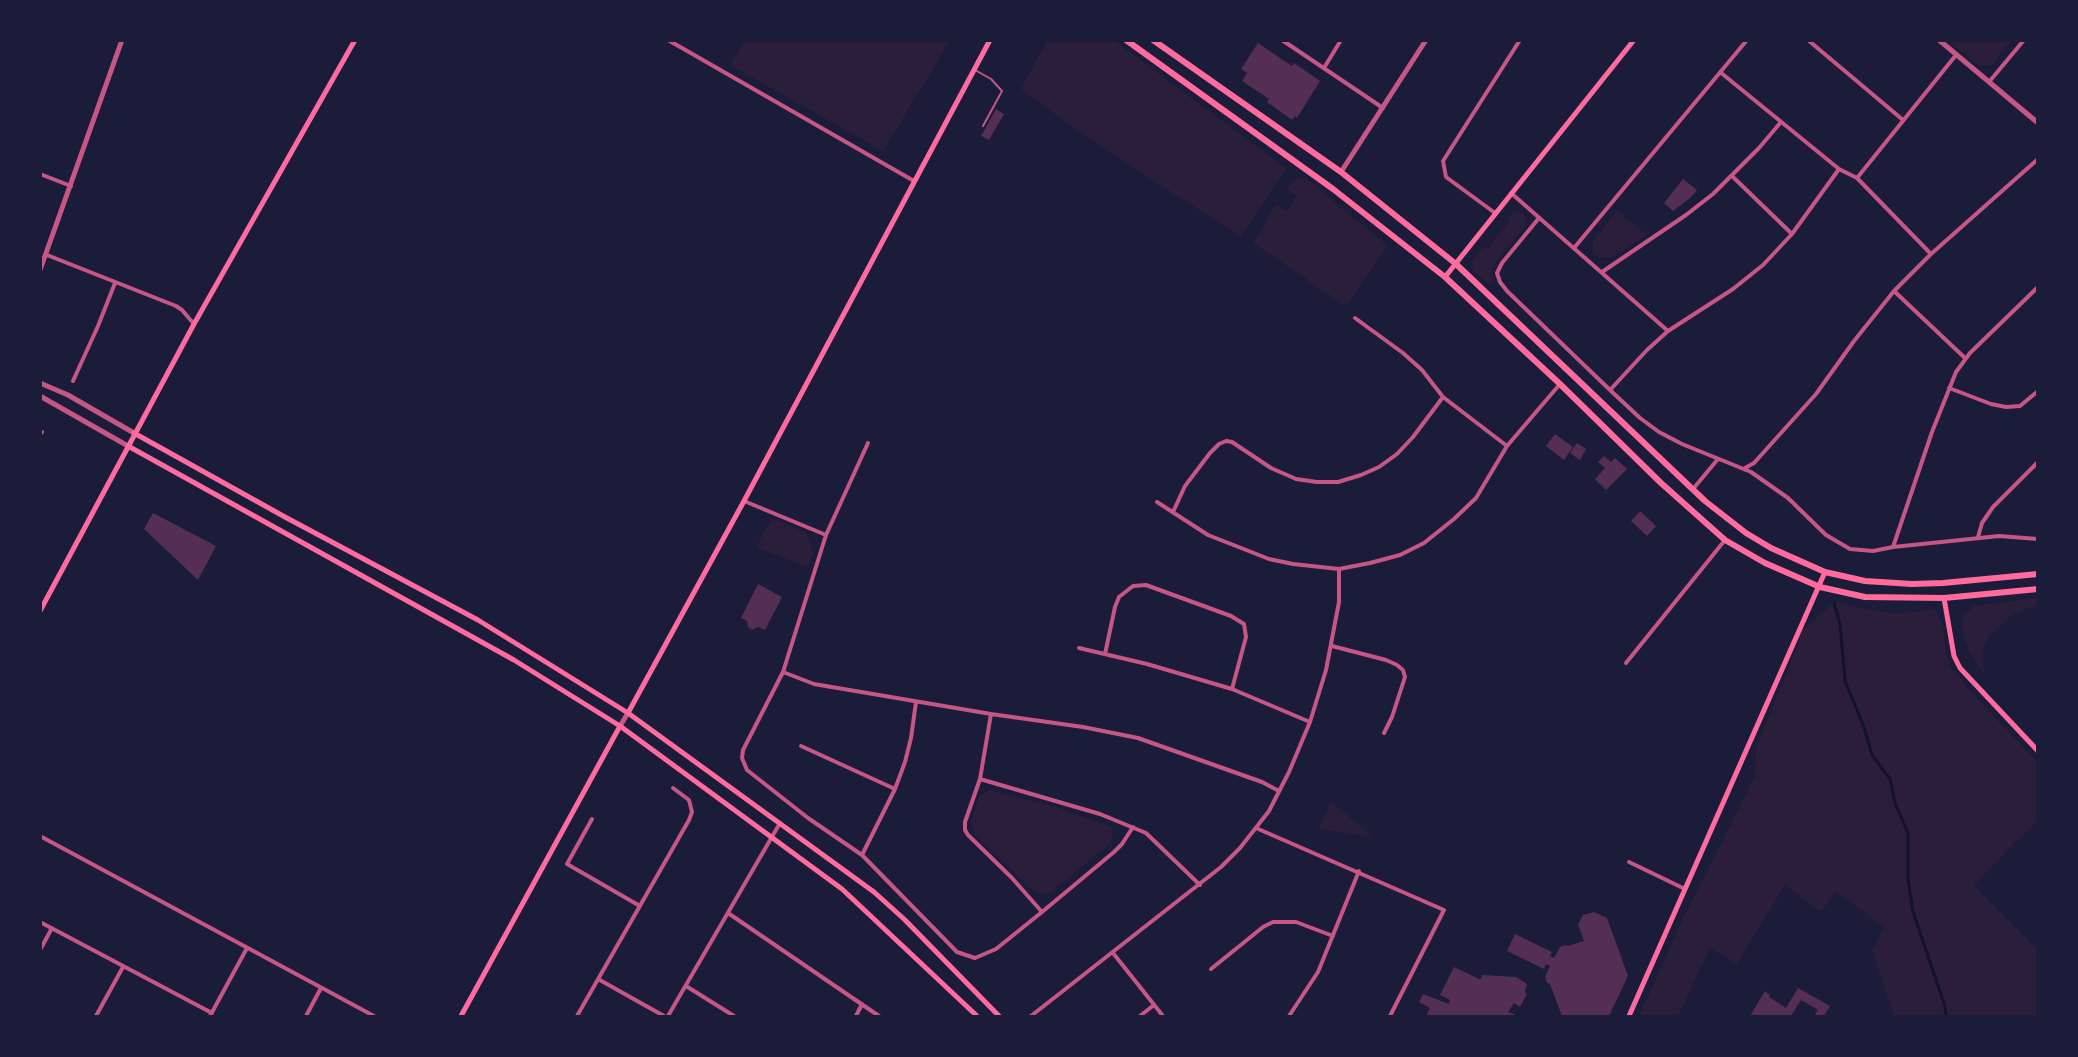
<!DOCTYPE html>
<html>
<head>
<meta charset="utf-8">
<style>
	body { margin:0 }
	#map { position:relative; width:2078px; height:1057px; overflow:hidden; background:#1b1b3a; font-family:Commissioner,sans-serif }
	canvas { display:block }
	.frame { position:absolute; inset:0; border:42px solid #1b1b3a; pointer-events:none }
</style>
</head>
<body>
<div id="map">
<canvas width="2078" height="1057"></canvas>
<div class="frame"></div>
</div>
<script>
const c = document.querySelector('canvas').getContext('2d');
c.lineJoin = 'round';
function fillPath(path, color) {
  c.fillStyle = color;
  c.fill(path, 'evenodd');
}
function shape(rows) {
  const path = new Path2D();
  for (const r of rows) {
    path.moveTo(r[0], r[1]);
    for (let i = 2; i < r.length; i += 2) path.lineTo(r[i], r[i + 1]);
  }
  return path;
}
function trace(path, color, width, dash) {
  c.strokeStyle = color;
  c.lineWidth = width;
  c.lineCap = dash ? 'butt' : 'round';
  c.setLineDash(dash || []);
  c.stroke(path);
}
const green = shape([
	[745,41,745,40,950,41,883,151,730,65],
	[1047,41,1115,41,1286,168,1241,237,1085,136,1021,89],
	[1948,41,2011,40,2011,41,1991,66,1978,65],
	[1306,178,1388,246,1346,306,1253,243,1276,204,1287,211,1296,196,1286,189,1295,179],
	[1617,210,1647,235,1612,257,1599,257,1593,252,1593,241],
	[1518,211,1525,215,1527,224,1492,267,1493,279,1490,284,1473,272,1472,262,1479,250,1489,247,1509,222,1509,216,1514,212],
	[772,518,807,533,813,553,807,567,756,547],
	[2037,598,2037,606,2026,608,2012,615,1991,634,1985,643,1982,654,1984,673,1971,655,1964,639,1962,623,1965,614,1974,606],
	[1834,603,1842,603,1858,608,1892,613,1917,612,1928,609,1934,610,1938,614,1943,627,1946,654,1951,668,1983,705,2037,761,2037,821,2008,849,1974,886,2037,949,2037,1016,1894,1016,1872,950,1884,927,1836,891,1821,912,1785,885,1737,964,1710,948,1678,1016,1639,1016,1682,921,1755,776,1756,748,1800,640,1797,634],
	[988,790,1056,807,1109,826,1113,830,1111,843,1050,893,1036,893,975,835,971,823,979,797],
	[1331,802,1374,837,1319,829]
]);
const stream = shape([
	[1834,603,1840,624,1845,681,1864,727,1872,755,1890,779,1895,803,1908,833,1908,880,1913,912,1945,1006,1946,1016]
]);
const building = shape([
	[1258,43,1292,66,1294,63,1320,81,1297,118,1295,116,1292,120,1267,102,1269,99,1242,81,1247,73,1241,69],
	[996,109,1004,114,989,140,981,136],
	[1683,179,1697,190,1690,198,1673,211,1664,203],
	[1555,434,1573,447,1564,460,1546,446],
	[1577,443,1586,449,1580,460,1570,453],
	[1604,456,1611,462,1615,458,1627,469,1606,490,1595,479,1605,468,1598,462],
	[1640,511,1656,526,1647,536,1631,521],
	[153,513,216,546,198,580,144,529],
	[758,584,782,597,765,630,758,627,752,630,748,627,747,621,741,618],
	[1594,912,1607,918,1628,976,1609,1016,1562,1016,1550,984,1547,983,1545,977,1550,966,1546,964,1544,969,1507,951,1515,934,1552,952,1550,956,1554,958,1560,947,1565,945,1568,946,1584,941,1578,925,1583,915],
	[1454,967,1479,979,1481,979,1482,975,1516,977,1527,984,1525,992,1527,994,1520,1007,1514,1003,1508,1012,1519,1016,1426,1016,1430,1008,1419,1002,1423,994,1449,1004,1450,1000,1440,995],
	[1798,988,1830,1006,1824,1016,1814,1016,1818,1010,1801,1000,1791,1016,1750,1016,1765,991,1770,995,1769,997,1786,1008]
]);
const service = shape([
	[975,70,991,79,1002,91,983,126]
]);
const minor = shape([
	[668,40,914,181],
	[1282,40,1383,108],
	[1808,40,1903,120],
	[40,42,41,40],
	[1324,68,1341,40],
	[1720,72,1839,169,1857,178,1931,254],
	[1989,82,2024,40],
	[40,174,71,186],
	[1732,176,1792,234],
	[1857,178,1956,55],
	[1511,193,1668,331],
	[1495,213,1446,177,1443,161,1520,40],
	[1539,218,1502,263,1497,273,1500,282,1507,291,1610,390,1640,418,1659,432,1682,444,1751,472,1788,498,1826,535,1850,549,1873,551,1893,547,1999,536,2038,539],
	[1574,248,1747,40],
	[47,255,176,306,182,310,194,324],
	[1602,272,1686,215,1713,194,1759,148,1781,122],
	[1894,291,1965,358],
	[1355,318,1403,353,1422,370,1443,397,1507,446],
	[73,381,98,326,115,283],
	[1949,388,1991,404,2006,407,2020,406,2038,391],
	[1610,390,1647,350,1668,331,1733,289,1763,265,1792,234,1839,169],
	[40,435,42,432],
	[868,443,826,535,783,672,743,750,742,758,747,770,808,818,862,855,957,952,975,958,996,949,1042,912,1114,852,1122,844,1133,827],
	[1745,468,1754,463,1816,394,1854,341,1894,291,1931,254,2038,159],
	[1693,489,1718,459],
	[744,501,826,535],
	[1157,502,1208,535,1269,559,1293,564,1339,569,1370,563,1400,555,1424,543,1454,519,1476,498,1507,446,1560,384],
	[1173,512,1185,486,1210,453,1219,444,1226,441,1232,442,1271,468,1296,479,1317,482,1338,482,1361,475,1379,467,1397,454,1413,437,1443,397],
	[1978,537,1982,523,1993,507,2038,462],
	[1893,547,1932,432,1956,372,1970,353,2038,287],
	[1332,646,1386,660,1397,665,1403,670,1405,677,1392,717,1384,733],
	[1079,648,1147,664,1232,689,1310,722],
	[1105,654,1115,607,1119,597,1133,586,1146,585,1231,616,1244,624,1246,637,1232,689],
	[1626,663,1725,540],
	[783,672,814,684,991,714,1083,727,1138,738,1262,782,1279,791],
	[991,714,980,779,965,822,965,830,968,835,1012,878,1042,912],
	[801,746,895,789],
	[980,779,1100,814,1146,833,1200,885],
	[592,819,567,864,640,906],
	[1256,828,1444,910,1390,1016],
	[40,836,374,1016],
	[862,855,895,789,905,762,911,738,916,702],
	[1629,862,1685,889],
	[728,913,879,1016],
	[40,922,212,1013],
	[40,950,52,928],
	[1113,953,1163,1016],
	[1211,969,1263,927,1273,922,1296,922,1333,936],
	[598,979,664,1016],
	[686,986,734,1016],
	[96,1016,123,967],
	[210,1016,247,948],
	[306,1016,321,988],
	[577,1016,689,820,692,812,689,800,673,788],
	[668,1016,780,823],
	[856,1016,862,1004],
	[1031,1016,1221,867,1240,848,1269,811,1289,772,1310,722,1326,670,1339,602,1339,569],
	[1140,1016,1154,1005],
	[1289,1016,1318,972,1359,871]
]);
const tertiary = shape([
	[1939,40,2038,123],
	[1341,172,1426,40],
	[40,270,122,40],
	[40,383,68,395,134,433],
	[40,396,128,446],
	[620,726,628,713]
]);
const secondary = shape([
	[1445,277,1634,40],
	[134,433,285,517,478,620,628,713,874,892,904,919,999,1016],
	[128,446,514,660,620,726,842,889,977,1016],
	[1944,598,1954,656,1960,668,2038,751],
	[40,611,194,324,355,40],
	[628,713,744,501,990,40],
	[461,1016,620,726],
	[1629,1016,1825,572]
]);
const primary = shape([
	[1126,40,1333,189,1445,277,1560,384,1661,483,1725,540,1765,563,1820,587,1865,597,1944,598,2038,589],
	[1153,40,1341,172,1456,264,1705,501,1746,533,1771,548,1825,572,1865,581,1912,584,1943,583,2038,574]
]);
fillPath(green, '#2a1e3b');
trace(stream, '#12122b', 3);
fillPath(building, '#542f53');
trace(service, '#c65784', 2);
trace(minor, '#c65784', 4);
trace(tertiary, '#c65784', 5);
trace(secondary, '#ff6b9d', 5);
trace(primary, '#ff6b9d', 6);
</script>
</body>
</html>
